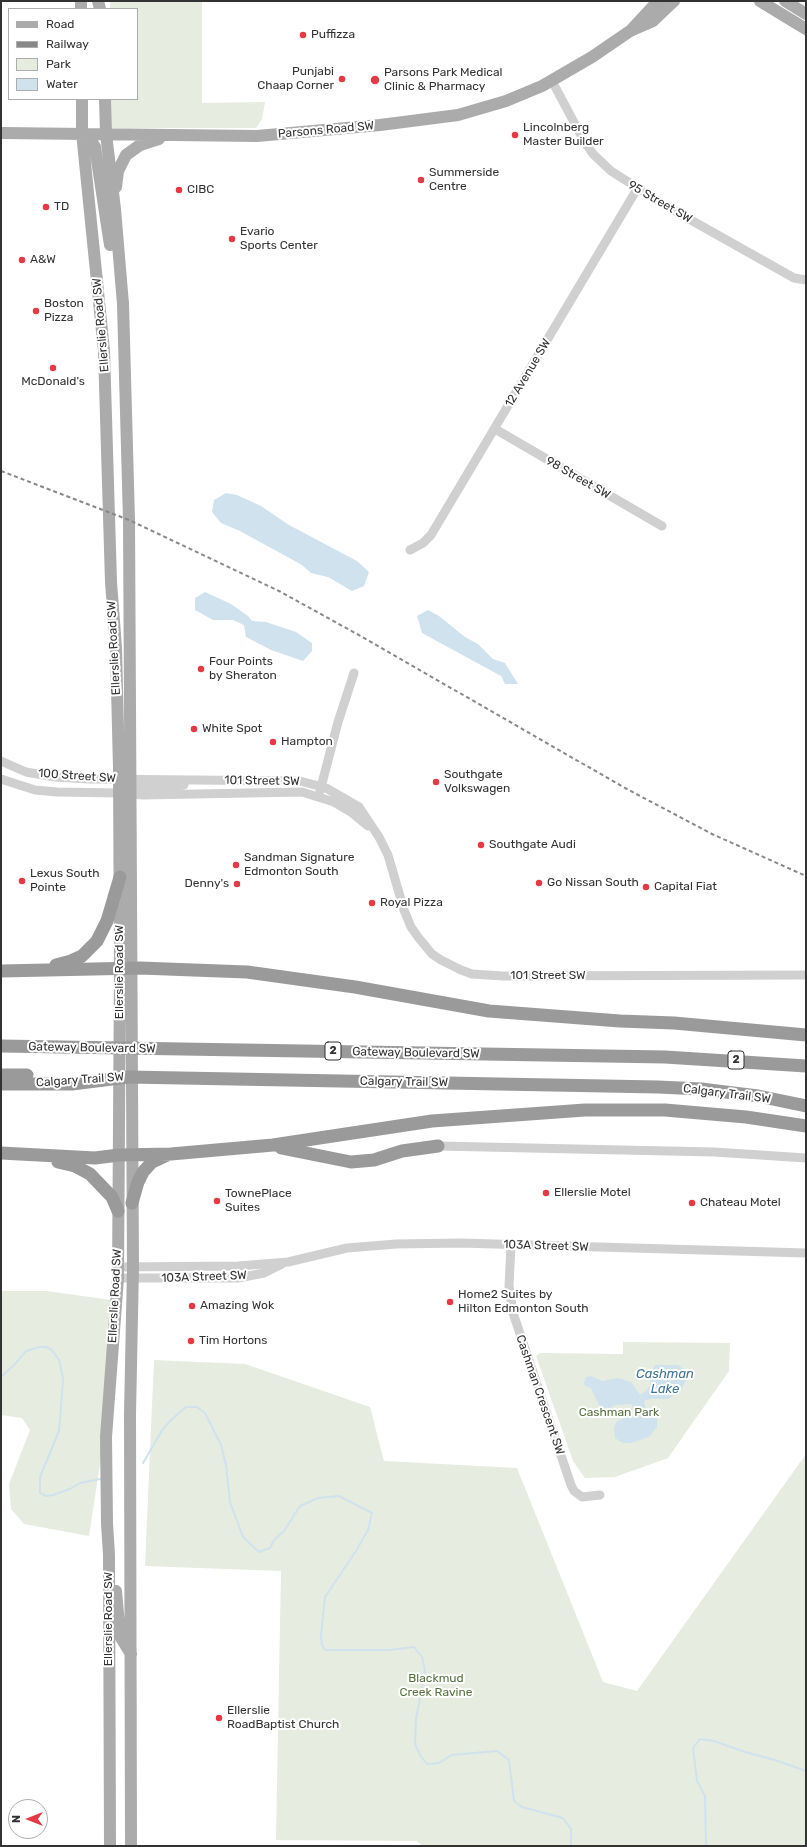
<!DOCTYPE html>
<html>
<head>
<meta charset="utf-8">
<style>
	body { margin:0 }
	#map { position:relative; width:807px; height:1847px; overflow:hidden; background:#fff; font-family:Rubik,sans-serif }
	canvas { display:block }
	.frame { position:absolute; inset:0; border:2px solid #333; pointer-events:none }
	.legend { position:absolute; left:8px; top:8px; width:130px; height:92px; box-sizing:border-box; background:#fff; border:1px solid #adadad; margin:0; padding:5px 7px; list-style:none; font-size:12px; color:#333 }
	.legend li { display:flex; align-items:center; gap:8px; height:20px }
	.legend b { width:20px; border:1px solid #adadad }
	.north { position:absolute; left:8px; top:1799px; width:40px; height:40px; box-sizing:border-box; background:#fff; border:1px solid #adadad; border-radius:50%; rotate:270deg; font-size:11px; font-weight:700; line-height:16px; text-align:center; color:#333 }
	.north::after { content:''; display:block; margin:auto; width:14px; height:18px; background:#e63946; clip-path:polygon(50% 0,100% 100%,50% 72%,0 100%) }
</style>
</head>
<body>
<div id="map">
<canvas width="807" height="1847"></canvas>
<div class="frame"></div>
<ul class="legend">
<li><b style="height:5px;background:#ababab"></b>Road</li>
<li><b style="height:5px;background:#888"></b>Railway</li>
<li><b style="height:11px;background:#e6ecdf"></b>Park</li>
<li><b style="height:11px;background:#cfe2ee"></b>Water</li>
</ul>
<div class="north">N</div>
</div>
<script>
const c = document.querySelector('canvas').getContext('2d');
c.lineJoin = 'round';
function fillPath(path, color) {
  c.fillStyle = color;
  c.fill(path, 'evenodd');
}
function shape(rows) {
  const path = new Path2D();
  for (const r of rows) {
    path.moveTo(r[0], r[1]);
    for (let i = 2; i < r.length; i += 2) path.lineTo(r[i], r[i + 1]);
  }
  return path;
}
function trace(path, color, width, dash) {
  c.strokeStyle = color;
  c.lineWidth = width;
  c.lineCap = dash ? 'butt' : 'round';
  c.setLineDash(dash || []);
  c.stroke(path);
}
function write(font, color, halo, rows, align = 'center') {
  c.font = font + ' Rubik,sans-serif';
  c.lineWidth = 4;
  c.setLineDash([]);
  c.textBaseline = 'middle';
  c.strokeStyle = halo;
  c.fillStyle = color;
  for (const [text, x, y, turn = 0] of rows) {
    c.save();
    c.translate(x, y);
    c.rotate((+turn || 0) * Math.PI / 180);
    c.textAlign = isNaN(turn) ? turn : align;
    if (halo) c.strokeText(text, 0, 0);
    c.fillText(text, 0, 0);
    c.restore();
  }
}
const green = shape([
	[110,1,202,1,202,103,265,102,262,119,256,128,110,128,110,99,137,99,137,9,110,9],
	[1,1291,47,1291,111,1300,103,1444,89,1536,24,1524,11,1509,9,1484,30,1430,22,1418,1,1415],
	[623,1342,730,1343,729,1371,668,1458,615,1477,585,1478,573,1461,536,1356,540,1353,623,1354],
	[154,1360,245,1364,370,1407,384,1461,517,1468,603,1682,637,1691,806,1454,806,1846,422,1846,417,1841,276,1840,281,1571,145,1566]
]);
const water = shape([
	[226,493,237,495,261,506,289,525,357,561,369,572,364,586,352,591,328,577,311,573,302,565,240,531,221,523,212,512,214,500],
	[205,592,231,604,248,616,252,621,266,622,296,632,312,643,312,651,303,661,271,650,246,637,244,625,233,620,213,620,195,610,195,598],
	[428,610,439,616,465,637,478,644,493,659,505,663,518,684,505,684,501,676,422,633,417,616],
	[655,1365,678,1365,686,1371,687,1378,682,1388,668,1399,651,1399,646,1400,644,1402,646,1409,657,1419,657,1427,649,1437,631,1443,623,1443,615,1438,614,1428,616,1422,628,1416,633,1411,632,1404,616,1405,610,1408,605,1408,599,1405,591,1388,585,1386,584,1383,586,1377,591,1376,602,1381,618,1378,631,1382,640,1395,646,1391,650,1386,650,1374]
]);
const stream = shape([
	[1,1377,15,1364,26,1351,40,1347,46,1347,52,1350,59,1360,63,1378,62,1394,59,1431,40,1477,40,1493,46,1496,53,1495,70,1489,80,1483,100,1479],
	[143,1463,163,1429,171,1420,186,1407,197,1407,205,1413,221,1445,226,1465,230,1502,243,1537,259,1552,270,1548,274,1540,284,1531,300,1506,318,1498,339,1496,372,1513,368,1530,356,1551,325,1597,321,1635,322,1645,325,1650,389,1650,414,1647,422,1657,425,1671,416,1719,415,1744,420,1755,427,1764,439,1763,452,1755,497,1751,509,1760,514,1801,522,1807,563,1818,571,1829,571,1846],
	[806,1684,806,1692],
	[706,1846,705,1796,697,1781,693,1748,700,1739,714,1741,745,1752,775,1760,806,1771]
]);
const minor = shape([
	[552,81,584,141,593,154,611,171,666,206,794,278,806,280],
	[495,429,662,526],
	[410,550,423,543,431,535,637,189],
	[1,761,26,772,55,777,89,779,300,781,326,788,359,807,379,837,388,855,404,910,411,927,418,937,432,954,441,960,461,970,472,974,503,976,806,975],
	[1,779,35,790,57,792,119,793,143,795,302,792,334,802,351,812,368,826],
	[125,789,184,785],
	[320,791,338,722,354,673],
	[438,1146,714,1152,806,1158],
	[511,1245,509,1286,513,1313,571,1485,574,1491,582,1497,600,1495],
	[118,1267,238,1266,288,1262,347,1248,396,1244,460,1243,806,1253],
	[118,1278,238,1278,264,1273,282,1264]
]);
const major = shape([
	[98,1,100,9],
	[760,1,806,29],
	[785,1,806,14],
	[81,9,81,1],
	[632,29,658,1],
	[82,99,82,133,104,351,111,582,116,648,119,768,120,968,118,1278,106,1437,107,1523,109,1555,110,1846],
	[105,99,106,134,115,209,123,304,129,520,133,1267,130,1414,131,1846],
	[1,133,257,136,380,125,458,115,506,101,542,86,592,57,630,31,653,21,674,1],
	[82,133,90,139,95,147,110,245],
	[116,187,118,171,126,155,140,145,159,139],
	[116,1591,120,1636,131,1654]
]);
const highway = shape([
	[56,965,71,961,82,956,97,941,107,921,120,877],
	[1,971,140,968,247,972,355,987,489,1011,620,1021,674,1023,806,1035],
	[1,1046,665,1057,806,1066],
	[1,1075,27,1075],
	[1,1084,72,1084,128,1077,658,1087,701,1089,758,1096,806,1106],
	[281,1148,351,1162,374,1160,402,1151,438,1146],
	[1,1153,95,1158,119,1155,171,1154,273,1145,432,1121,585,1110,665,1110,746,1117,806,1126],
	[58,1162,75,1166,90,1174,112,1197,118,1211],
	[132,1203,138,1182,143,1172,152,1162,167,1155]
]);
const rail = shape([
	[1,471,129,520,279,591,357,634,625,788,712,834,806,876]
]);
const markers = [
	[303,35,4,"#e63946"],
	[342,79,4,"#e63946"],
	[375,80,5,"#e63946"],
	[515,135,4,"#e63946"],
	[421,180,4,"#e63946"],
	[179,190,4,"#e63946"],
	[46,207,4,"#e63946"],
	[232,239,4,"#e63946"],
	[22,260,4,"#e63946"],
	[36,311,4,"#e63946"],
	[53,368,4,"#e63946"],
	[201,669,4,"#e63946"],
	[194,729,4,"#e63946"],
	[273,742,4,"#e63946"],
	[436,782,4,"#e63946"],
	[481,845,4,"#e63946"],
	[236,865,4,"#e63946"],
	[22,881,4,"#e63946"],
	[539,883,4,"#e63946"],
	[237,884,4,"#e63946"],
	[646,887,4,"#e63946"],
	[372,903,4,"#e63946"],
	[546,1193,4,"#e63946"],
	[217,1201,4,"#e63946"],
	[692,1203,4,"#e63946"],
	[450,1302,4,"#e63946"],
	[192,1306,4,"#e63946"],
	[191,1341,4,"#e63946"],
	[219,1718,4,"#e63946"]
];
const shields = [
	[333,1051,16],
	[736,1060,16]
];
const shieldNames = [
	["2",333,1051],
	["2",736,1060]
];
const poiNames = [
	["Puffizza",311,35],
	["Punjabi",334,72,"right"],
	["Chaap Corner",334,86,"right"],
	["Parsons Park Medical",384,73],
	["Clinic & Pharmacy",384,87],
	["Lincolnberg",523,128],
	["Master Builder",523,142],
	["Summerside",429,173],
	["Centre",429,187],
	["CIBC",187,190],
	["TD",54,207],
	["Evario",240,232],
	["Sports Center",240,246],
	["A&W",30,260],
	["Boston",44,304],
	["Pizza",44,318],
	["McDonald's",53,382,"center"],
	["Four Points",209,662],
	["by Sheraton",209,676],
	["White Spot",202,729],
	["Hampton",281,742],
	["Southgate",444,775],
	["Volkswagen",444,789],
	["Southgate Audi",489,845],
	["Sandman Signature",244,858],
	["Edmonton South",244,872],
	["Lexus South",30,874],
	["Pointe",30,888],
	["Go Nissan South",547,883],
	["Denny's",229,884,"right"],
	["Capital Fiat",654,887],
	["Royal Pizza",380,903],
	["Ellerslie Motel",554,1193],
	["TownePlace",225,1194],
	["Suites",225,1208],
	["Chateau Motel",700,1203],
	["Home2 Suites by",458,1295],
	["Hilton Edmonton South",458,1309],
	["Amazing Wok",200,1306],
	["Tim Hortons",199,1341],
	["Ellerslie",227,1711],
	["RoadBaptist Church",227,1725]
];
const streetNames = [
	["Parsons Road SW",326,130,-5],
	["95 Street SW",660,202,30],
	["Ellerslie Road SW",101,325,-95],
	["12 Avenue SW",528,373,-59],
	["98 Street SW",578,478,30],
	["Ellerslie Road SW",114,648,-93],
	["100 Street SW",77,776,4],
	["101 Street SW",262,781,1],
	["Ellerslie Road SW",120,972,-90],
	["101 Street SW",548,976],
	["Gateway Boulevard SW",92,1048,1],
	["Gateway Boulevard SW",416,1053,1],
	["Calgary Trail SW",80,1080,-4],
	["Calgary Trail SW",404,1082,1],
	["Calgary Trail SW",727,1094,7],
	["103A Street SW",546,1246,2],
	["103A Street SW",204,1277,-2],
	["Ellerslie Road SW",115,1296,-87],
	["Cashman Crescent SW",540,1395,71],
	["Ellerslie Road SW",109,1619,-90]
];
const parkNames = [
	["Cashman Park",619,1413],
	["Blackmud",436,1679],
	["Creek Ravine",436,1693]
];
const waterNames = [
	["Cashman",665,1374],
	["Lake",665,1389]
];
fillPath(green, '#e6ecdf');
fillPath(water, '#cfe2ee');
trace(stream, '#cfe2ee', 2);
trace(minor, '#d0d0d0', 9);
trace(major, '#ababab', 12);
trace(highway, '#9a9a9a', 13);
trace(rail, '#888', 2, [4, 3]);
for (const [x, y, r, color] of markers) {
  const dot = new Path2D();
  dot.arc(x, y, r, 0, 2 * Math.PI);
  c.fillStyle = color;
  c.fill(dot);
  trace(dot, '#fff', 1.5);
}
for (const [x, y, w] of shields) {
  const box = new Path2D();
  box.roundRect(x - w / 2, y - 9, w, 18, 3);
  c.fillStyle = '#fff';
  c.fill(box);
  trace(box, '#333', 1);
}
write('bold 11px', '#333', null, shieldNames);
write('12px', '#333', '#fff', poiNames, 'left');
write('12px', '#333', '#fff', streetNames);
write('12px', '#56703f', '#fff', parkNames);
write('italic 13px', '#3f7597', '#fff', waterNames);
</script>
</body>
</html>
